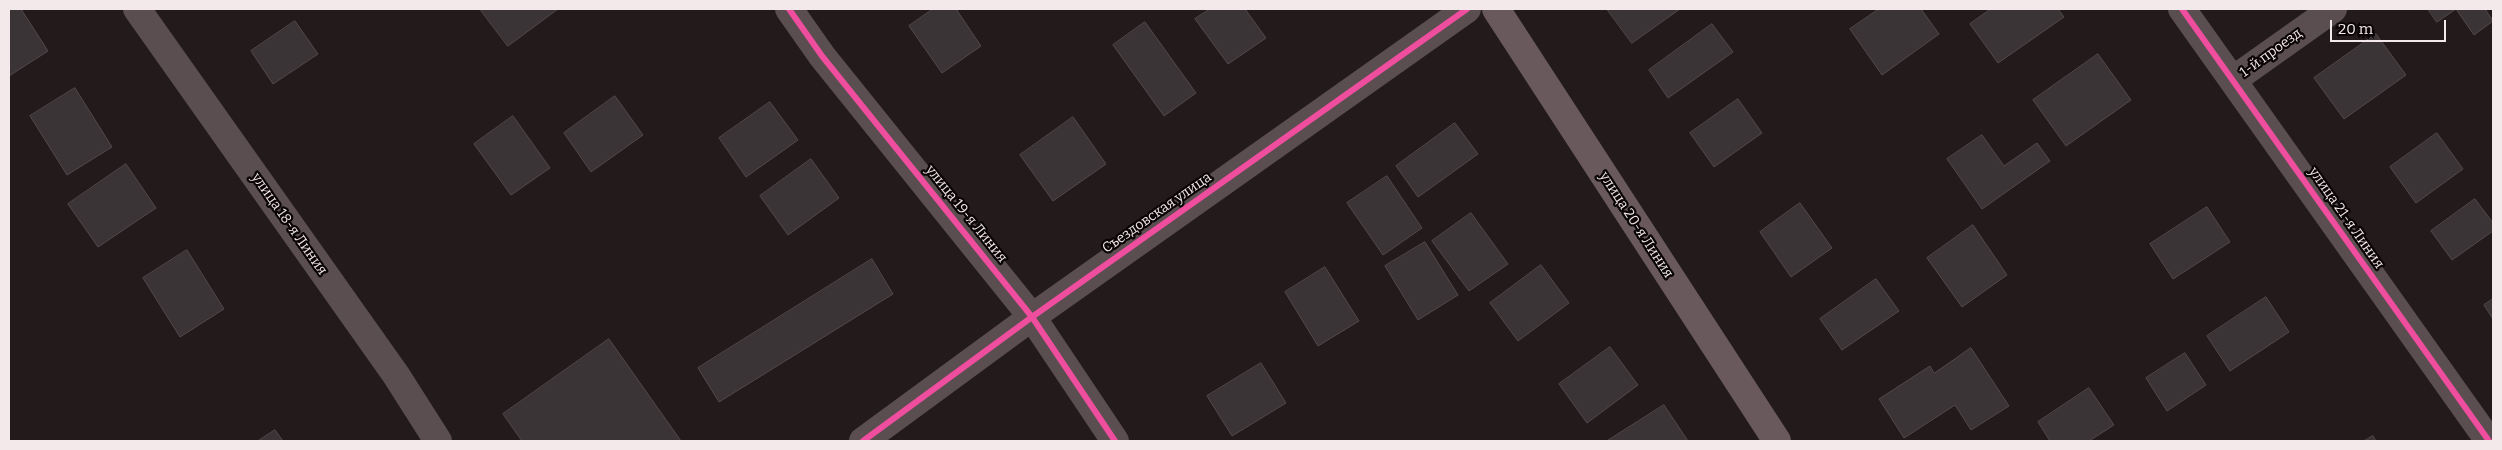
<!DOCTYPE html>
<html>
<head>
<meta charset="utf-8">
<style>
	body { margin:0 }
	#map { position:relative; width:2502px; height:450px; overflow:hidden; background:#221a1b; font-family:Bitter,serif }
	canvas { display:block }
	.frame { position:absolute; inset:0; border:10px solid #f4e9ea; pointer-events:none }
	.scale { position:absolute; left:2330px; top:20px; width:116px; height:22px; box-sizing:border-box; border:2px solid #f4e9ea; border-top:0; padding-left:6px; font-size:15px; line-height:18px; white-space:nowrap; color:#f4e9ea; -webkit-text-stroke:4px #090405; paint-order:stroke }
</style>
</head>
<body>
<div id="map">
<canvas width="2502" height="450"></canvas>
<div class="frame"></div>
<div class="scale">20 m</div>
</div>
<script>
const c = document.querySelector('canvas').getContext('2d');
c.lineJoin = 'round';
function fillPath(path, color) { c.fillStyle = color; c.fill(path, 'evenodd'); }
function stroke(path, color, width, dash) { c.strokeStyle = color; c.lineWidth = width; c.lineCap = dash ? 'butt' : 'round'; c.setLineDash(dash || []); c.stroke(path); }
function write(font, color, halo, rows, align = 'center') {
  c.font = font + ' Bitter,serif'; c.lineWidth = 4.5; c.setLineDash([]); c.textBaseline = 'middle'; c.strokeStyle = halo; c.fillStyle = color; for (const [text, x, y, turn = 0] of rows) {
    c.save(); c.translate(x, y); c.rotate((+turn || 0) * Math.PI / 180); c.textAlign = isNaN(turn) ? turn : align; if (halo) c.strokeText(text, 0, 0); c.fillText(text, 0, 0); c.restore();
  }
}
const building = new Path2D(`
	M9,9H21L48,51L9,76Z
	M480,9H558L508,46Z
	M933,9H956L981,46L942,73L909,26Z
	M1210,9H1245L1266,38L1228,64L1195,19Z
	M1607,9H1680L1632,43Z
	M1879,9H1921L1939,34L1882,75L1850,29Z
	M1991,9H2058L2064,17L1998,63L1970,24Z
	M2428,9H2485L2493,21L2474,35L2456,9L2437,22Z
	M295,21L318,54L273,84L251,51Z
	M1145,22L1196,93L1164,116L1113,45Z
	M1712,24L1733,52L1668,98L1649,70Z
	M2376,34L2406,75L2344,119L2314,78Z
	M2098,54L2131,100L2066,146L2033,100Z
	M75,88L112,147L67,175L30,116Z
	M615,96L643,135L591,172L564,133Z
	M1738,99L1762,133L1714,167L1690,133Z
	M770,102L798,140L746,177L719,138Z
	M513,116L550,168L511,195L474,144Z
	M1073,117L1106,164L1053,201L1020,155Z
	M1455,123L1478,154L1418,197L1396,166Z
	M2437,133L2463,169L2416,203L2390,167Z
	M1982,135L2004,166L2037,143L2050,161L1982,209L1947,159Z
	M811,159L839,198L788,235L760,196Z
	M126,164L156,208L98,247L68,204Z
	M1387,176L1422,228L1383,255L1347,203Z
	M2475,199L2493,223V231L2452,260L2431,231Z
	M1800,203L1832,248L1791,277L1760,232Z
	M2207,207L2230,242L2173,279L2150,244Z
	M1471,213L1508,264L1469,291L1432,241Z
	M1973,225L2007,275L1962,307L1927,258Z
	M1425,242L1458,295L1418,320L1385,266Z
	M187,250L224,309L180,337L143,278Z
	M872,259L893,294L719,402L698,368Z
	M1541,265L1569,303L1518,341L1490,303Z
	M1325,267L1359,321L1318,346L1285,292Z
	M1876,279L1899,311L1842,350L1820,319Z
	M2266,297L2289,332L2230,371L2207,336Z
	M2493,299V319L2484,305Z
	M609,339L681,441H522L503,414Z
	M1610,347L1638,385L1587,423L1559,384Z
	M1971,348L2009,406L1971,430L1955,405L1904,438L1879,399L1930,366L1934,373Z
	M2185,353L2206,385L2167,411L2146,378Z
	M1261,363L1286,403L1232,436L1207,396Z
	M2089,388L2114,425L2089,441H2050L2038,422Z
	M1664,405L1688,441H1607Z
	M275,430L283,441H258Z
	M2373,436L2376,441H2364Z`);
const street = new Path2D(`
	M137,9L396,375L438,441
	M789,9L822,56L1032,317L1115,441
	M2182,9L2489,441
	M2233,80L2333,9
	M863,441L1032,317L1467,9`);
const secondary = new Path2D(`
	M1496,9L1777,441`);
const cycleway = new Path2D(`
	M789,9L822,56L1032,317L1115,441
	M2182,9L2489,441
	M863,441L1032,317L1467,9`);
const streetNames = [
	["1-й проезд",2271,53,-36],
	["Съездовская улица",1157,213,-35],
	["улица 19-я Линия",966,214,51],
	["улица 21-я Линия",2346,218,55],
	["улица 18-я Линия",289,224,55],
	["улица 20-я Линия",1636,225,57]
];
fillPath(building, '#3b3436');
stroke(building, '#514a4b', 1);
stroke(street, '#5b4e50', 28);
stroke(secondary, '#69595c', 28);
stroke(cycleway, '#ef4d9e', 6);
write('14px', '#f4e9ea', '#090405', streetNames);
</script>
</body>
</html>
